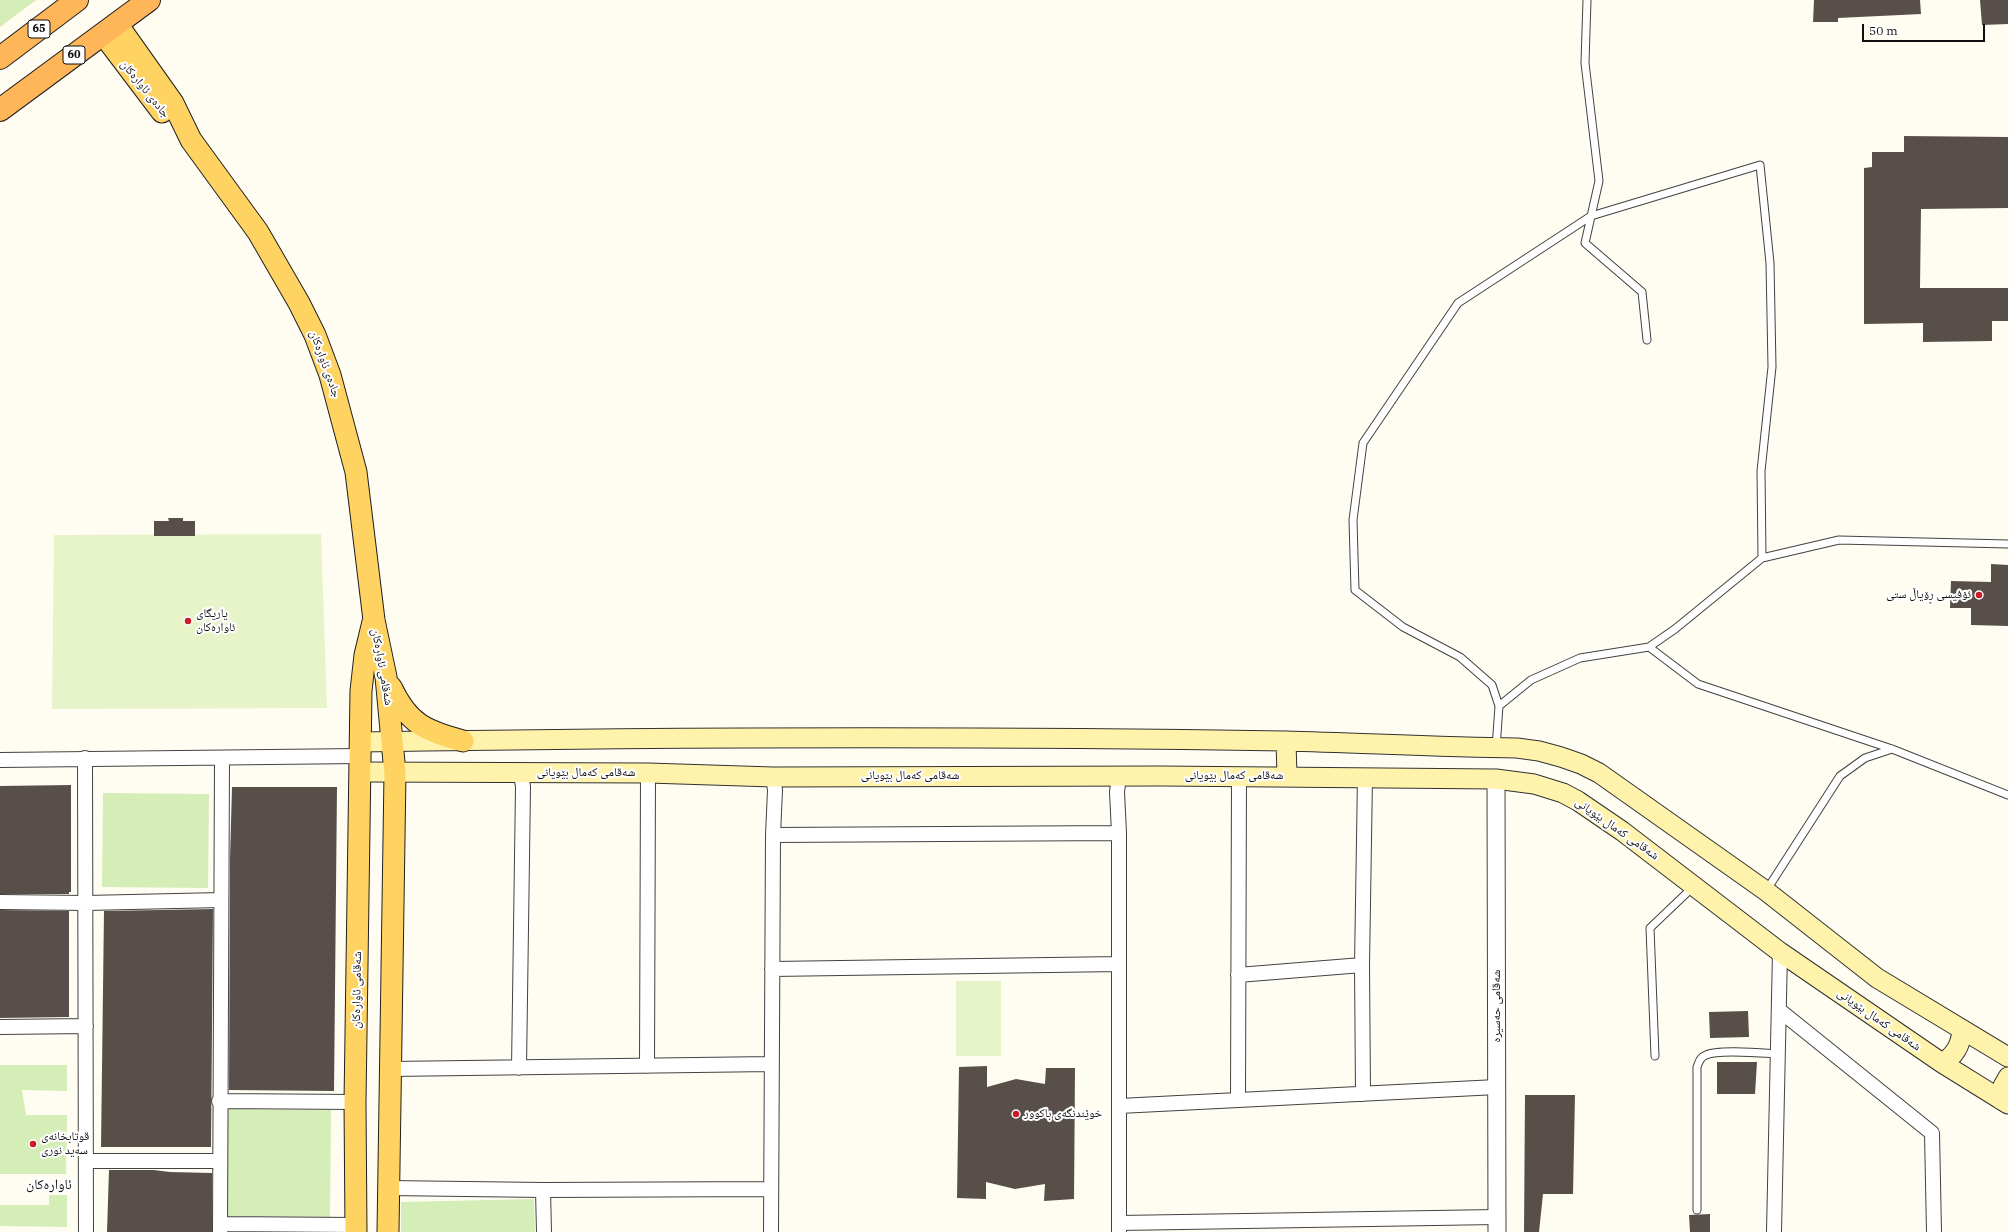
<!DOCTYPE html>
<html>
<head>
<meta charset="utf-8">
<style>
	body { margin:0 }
	#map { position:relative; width:2008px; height:1232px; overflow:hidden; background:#fffcf1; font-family:"IBM Plex Serif",serif }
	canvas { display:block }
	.scale { position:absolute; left:1862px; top:24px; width:123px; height:18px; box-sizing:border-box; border:2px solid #0f0f0f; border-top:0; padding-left:5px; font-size:12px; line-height:14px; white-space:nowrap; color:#0f0f0f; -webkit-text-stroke:3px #fff; paint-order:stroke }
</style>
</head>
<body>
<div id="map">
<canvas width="2008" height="1232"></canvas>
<div class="scale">50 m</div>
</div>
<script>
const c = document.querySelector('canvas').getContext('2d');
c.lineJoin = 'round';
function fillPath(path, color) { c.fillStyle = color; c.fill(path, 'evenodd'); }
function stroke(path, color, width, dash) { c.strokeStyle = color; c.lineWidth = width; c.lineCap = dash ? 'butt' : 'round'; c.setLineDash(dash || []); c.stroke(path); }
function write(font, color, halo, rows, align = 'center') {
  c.font = font + ' "IBM Plex Serif","Noto Naskh Arabic",serif'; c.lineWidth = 4; c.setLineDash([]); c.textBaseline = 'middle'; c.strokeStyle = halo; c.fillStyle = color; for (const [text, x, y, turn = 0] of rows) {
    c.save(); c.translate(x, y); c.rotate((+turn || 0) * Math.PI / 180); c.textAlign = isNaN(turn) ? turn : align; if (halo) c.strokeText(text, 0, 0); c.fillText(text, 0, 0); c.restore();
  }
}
const green = new Path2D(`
	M0,0H36L0,27Z
	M103,793L209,794L208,888L102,887Z
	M0,1065H67V1091L22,1090L26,1115H67L66,1174H0Z
	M227,1109L331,1110L330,1217L226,1216Z
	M49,1195H67V1227L0,1226V1205H49Z
	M534,1199L535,1232H401V1202Z`);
const pitch = new Path2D(`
	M321,534L327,708L52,709L54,535Z
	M956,981H1001V1056H956Z`);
const building = new Path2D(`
	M1814,0H1920L1921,14L1838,18V22H1813Z
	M1980,0H2008V24L1982,25Z
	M1904,136L2008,137V208L1921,209L1920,288H2008V321H1992V341L1923,342V323L1864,324V168L1872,167V152H1904Z
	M168,518H183V521H195V536H154V521H169Z
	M1991,564L2008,565V626L1971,625V608H1950L1951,581L1991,582Z
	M71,785V892H69V894H0V786Z
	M232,787H337L334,1091L229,1090L230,859Z
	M213,909L211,1147H101L104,911Z
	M0,910L69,911V1017L0,1018Z
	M1748,1011L1749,1037L1710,1038L1709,1012Z
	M1717,1062H1757L1755,1094H1717Z
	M987,1066V1087L1016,1079L1045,1084L1046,1068H1075L1074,1199L1044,1201L1045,1184L1015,1189L986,1182V1199L957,1198L959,1067Z
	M1525,1095H1575L1573,1194H1543L1539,1232H1524Z
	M109,1170H154L170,1172L212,1173V1232H107Z
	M1710,1214V1232H1690L1689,1215Z`);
const service = new Path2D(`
	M1587,0L1585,63L1599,181L1585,243L1642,292L1647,340
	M1649,647L1698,684L1892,749L2008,795
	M1499,706L1492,685L1460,657L1403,627L1355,590L1353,520L1363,443L1458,303L1591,216L1760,165L1770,263L1772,367L1761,471L1762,558
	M1496,748L1499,706L1531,680L1580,658L1649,647L1675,629L1762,558L1839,540L2008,544
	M1766,891L1840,776L1865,758L1892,749
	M1655,1056L1650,928L1693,887
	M1697,1210V1067C1699,1062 1700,1057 1706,1055C1718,1049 1762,1053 1778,1054`);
const minor = new Path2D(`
	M85,758L86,1232
	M0,760L360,756
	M1119,776L1117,792L1119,833V1232
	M773,835L1119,833
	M0,902L86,903L221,900
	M772,969L1119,964
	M1238,975L1362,965
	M1779,1010L1932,1133L1934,1232
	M0,1027L86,1026
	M647,1066L648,773
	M519,1068L523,787L521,773
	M390,1069L772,1064
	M1363,1094L1362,965L1365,777
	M1238,1100L1239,776
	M219,1101L355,1102
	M1119,1106L1497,1087
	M86,1161H219
	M388,1188L543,1190L771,1189
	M543,1190L544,1232
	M1119,1223L1497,1217
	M220,1224L356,1225
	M220,1232L222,758
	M771,1232L773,835L775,790L773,777
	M1774,1232L1780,952`);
const tertiary = new Path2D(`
	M1496,779L1497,1232`);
const secondary = new Path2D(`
	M1286,741L1287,776
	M361,742C669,737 977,736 1285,741C1362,743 1440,747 1517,748L1539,751L1561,757L1581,764L1599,773L1766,891L1877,978L2008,1057
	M360,772L648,773L773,777L1161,776L1496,779L1534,784L1563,793L1578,801L1622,831L1780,952L1942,1063L2008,1104
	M1942,1063C1955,1056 1961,1045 1962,1030
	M2001,1100L2003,1086L2008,1077`);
const primary = new Path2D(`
	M117,24L173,103L191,140L258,232L299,303L315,335L330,375L356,472L374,620L386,677L395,773L388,1232
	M103,34L162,112
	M391,687C409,725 425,730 463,741
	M356,1232L355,1102L361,691L365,655L373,622`);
const trunk = new Path2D(`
	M0,58L77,0
	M0,110L149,0`);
const markers = [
	[1979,595,4,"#cb1a2a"],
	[188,621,4,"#cb1a2a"],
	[1016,1114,4,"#cb1a2a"],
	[33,1144,4,"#cb1a2a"]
];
const shields = [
	[39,29,22],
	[74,55,22]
];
const shieldNames = [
	["65",39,29],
	["60",74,55]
];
const streetNames = [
	["جادەی ئاوارەکان",145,89,51],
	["جادەی ئاوارەکان",325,364,70],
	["شەقامی ئاوارەکان",382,667,80],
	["شەقامی کەمال بێویانی",586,773],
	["شەقامی کەمال بێویانی",910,776],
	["شەقامی کەمال بێویانی",1234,776],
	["شەقامی کەمال بێویانی",1617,829,35],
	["شەقامی ئاوارەکان",357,990,-89],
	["شەقامی حەسیرە",1497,1006,-90],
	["شەقامی کەمال بێویانی",1879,1020,35]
];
const poiNames = [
	["ئۆفیسی ڕۆیاڵ ستی",1971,595,"right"],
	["یاریگای",196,614],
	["ئاوارەکان",196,628],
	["خوێندنگەی باکوور",1024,1114],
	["قوتابخانەی",41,1137],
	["سەید نوری",41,1151]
];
const quarterNames = [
	["ئاوارەکان",49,1185]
];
fillPath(green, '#d5edb6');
fillPath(pitch, '#e7f4c9');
fillPath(building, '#594f4a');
stroke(service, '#424242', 9);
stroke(minor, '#424242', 16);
stroke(tertiary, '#424242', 19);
stroke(secondary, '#313131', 21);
stroke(primary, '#202020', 23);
stroke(trunk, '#202020', 24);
stroke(service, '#fff', 7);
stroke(minor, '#fff', 14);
stroke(tertiary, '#fff', 17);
stroke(secondary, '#fff3ac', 19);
stroke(primary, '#ffd361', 21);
stroke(trunk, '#ffb658', 22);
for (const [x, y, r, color] of markers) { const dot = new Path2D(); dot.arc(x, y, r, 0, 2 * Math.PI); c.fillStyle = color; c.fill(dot); stroke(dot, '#fff', 1.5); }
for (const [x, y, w] of shields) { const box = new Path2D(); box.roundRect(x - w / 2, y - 9, w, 18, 3); c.fillStyle = '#fff'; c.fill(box); stroke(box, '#0f0f0f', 1); }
write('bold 11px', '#0f0f0f', null, shieldNames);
write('12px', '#0f0f0f', '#fff', streetNames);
write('12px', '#0f0f0f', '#fff', poiNames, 'left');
write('14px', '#0f0f0f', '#fff', quarterNames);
</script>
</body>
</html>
